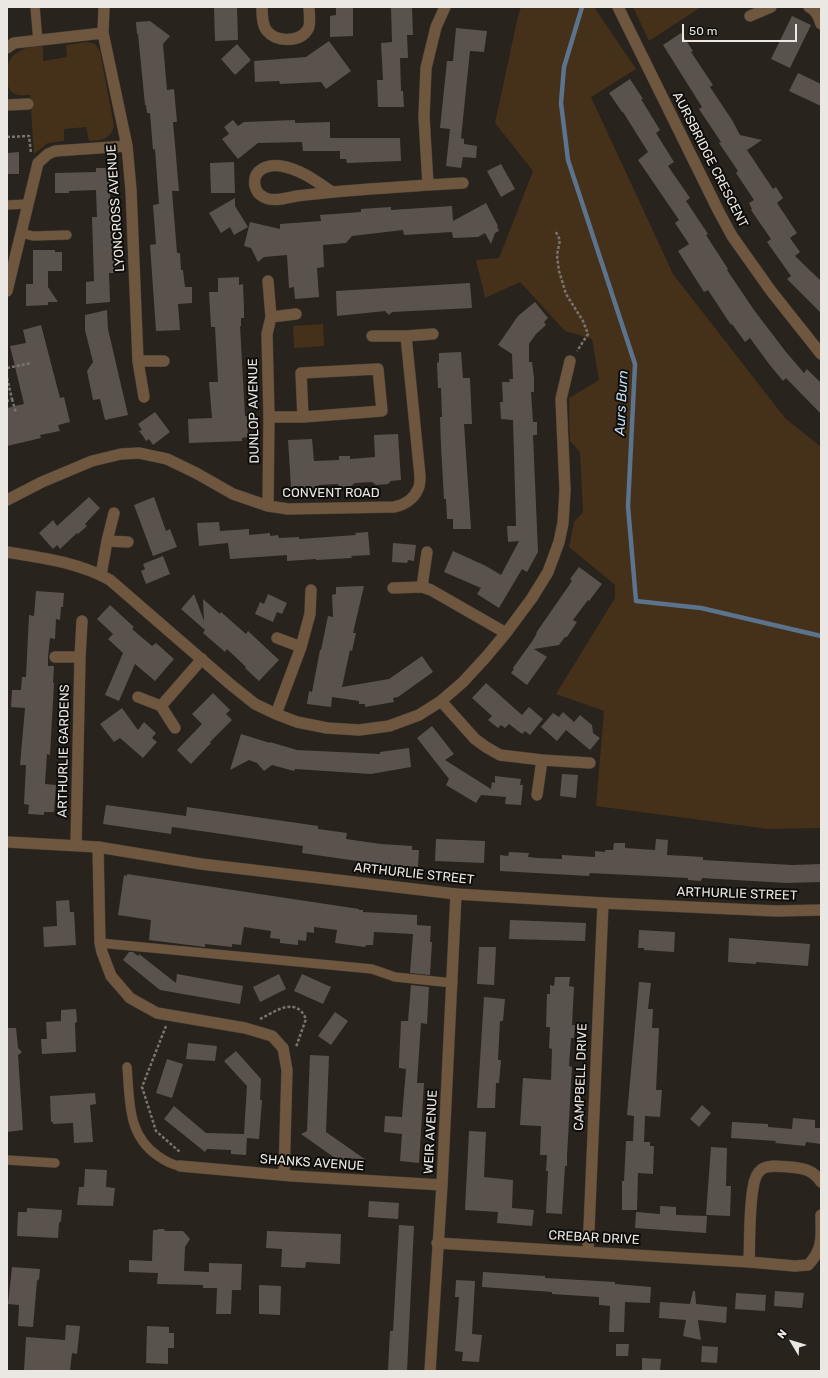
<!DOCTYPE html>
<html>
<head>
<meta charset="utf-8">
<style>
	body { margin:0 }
	#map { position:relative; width:828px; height:1378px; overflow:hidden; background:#29231d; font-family:Rubik,sans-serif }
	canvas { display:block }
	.frame { position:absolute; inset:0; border:8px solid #ebe7e3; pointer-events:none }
	.north { position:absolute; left:772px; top:1322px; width:40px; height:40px; -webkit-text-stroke:3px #0f0d0a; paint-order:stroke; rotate:308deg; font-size:11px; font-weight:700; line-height:16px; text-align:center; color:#ebe7e3 }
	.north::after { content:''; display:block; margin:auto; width:14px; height:18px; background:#ebe7e3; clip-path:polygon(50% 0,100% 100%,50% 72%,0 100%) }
	.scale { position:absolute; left:682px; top:24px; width:115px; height:18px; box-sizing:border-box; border:2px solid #ebe7e3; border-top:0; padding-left:5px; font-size:12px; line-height:14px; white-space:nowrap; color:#ebe7e3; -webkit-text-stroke:3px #0f0d0a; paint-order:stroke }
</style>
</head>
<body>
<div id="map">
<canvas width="828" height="1378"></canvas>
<div class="frame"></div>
<div class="north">N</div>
<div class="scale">50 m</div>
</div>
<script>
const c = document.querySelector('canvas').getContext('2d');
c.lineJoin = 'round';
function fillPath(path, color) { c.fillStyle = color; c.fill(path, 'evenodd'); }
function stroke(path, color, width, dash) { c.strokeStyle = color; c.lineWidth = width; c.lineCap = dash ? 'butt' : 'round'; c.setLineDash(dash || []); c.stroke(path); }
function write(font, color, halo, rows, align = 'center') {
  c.font = font + ' Rubik,sans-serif'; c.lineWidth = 4; c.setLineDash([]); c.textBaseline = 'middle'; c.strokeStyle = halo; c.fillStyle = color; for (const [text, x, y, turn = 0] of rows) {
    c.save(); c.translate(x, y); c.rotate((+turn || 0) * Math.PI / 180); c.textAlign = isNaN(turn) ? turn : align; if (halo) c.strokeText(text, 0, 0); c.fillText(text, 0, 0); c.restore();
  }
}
const green = new Path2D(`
	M521,7H594L636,69L591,97L673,274L785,418L821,447V828L768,829L596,806L604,711L556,694L615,598V585L569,547L574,522L583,512L580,452L570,441L569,398L599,380L592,339L565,331L520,282L485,298L476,260L499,258L533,171L495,123L518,16Z
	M633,7H701L649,41Z
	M87,42L95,44L100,51L114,126C110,140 102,140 89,141L86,127L64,129V141L48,143L34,154L30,95C26,95 19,96 15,94C4,89 5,69 10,60C12,56 17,52 22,50C28,46 36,47 43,46V61L67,57L66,45Z
	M323,324L324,346L294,348L293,326Z`);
const stream = new Path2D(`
	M582,7L564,67L561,103L568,160L635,364L628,506L636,601L701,608L821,636`);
const building = new Path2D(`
	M214,7H237L238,40L215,41Z
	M336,7H353V36L330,37V16L336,15Z
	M412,7L413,35H407L408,58H400L401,91H403L404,107H378L377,80H383L381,43L392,42L391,8Z
	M792,16L811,25L790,68L771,59Z
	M150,21L170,36L163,44L167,90L174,89L177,122H173L179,191H172L177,253H180L181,270H183L185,287H192V303L178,304L180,330L156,331L150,245L156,244L153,205L159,204L155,149L153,150L150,113H147L146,105H145L138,34H137L136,22Z
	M456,28L487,31L484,52L470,51L461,138L464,139V144L477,146L476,158L463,157L461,168L446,166L450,129L440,128L447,61H453Z
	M681,33L693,51L691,52L713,85L710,87L732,120L740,135L762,140L747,150L773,189L776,187L783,198L777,203L797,233L790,238L800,252L795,256L821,281V313L787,279L791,276L767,242L771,239L751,210L752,209L749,203L754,200L736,173L738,171L719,143L721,142L699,109L702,107L663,45Z
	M329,41L351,71L326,89L321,82L280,84L279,81L255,82L254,61L306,57Z
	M237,44L251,60L235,75L221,59Z
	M798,73L821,84V106L789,91Z
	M630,79L643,99H641L660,130L656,133L674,162L668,166L690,198L686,201L708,234L706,235L728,269L727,270L754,310L786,352L804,373L807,369L821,383V414L786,378L783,381L769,364L750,338L745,342L732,324L731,325L708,290L704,292L678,251L689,244L675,223L679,220L638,160L648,152L623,112H622L609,93Z
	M233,120L238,126L244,122L295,120V123L330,122V138H400L401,161L347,163L346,159H340V151H303L302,142L258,143L238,159L222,139L229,134L224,127Z
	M19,152V174H7V153Z
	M234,162L235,193H211L210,163Z
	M501,164L515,189L501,197L487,171Z
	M96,168H110V217H114L116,273H109L110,302L86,304V282L94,281L92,217H97L96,190L69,191V193H55V173L96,172Z
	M235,198V206L248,227L234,235L230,227L221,233L209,213Z
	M486,203L498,226H497L499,231L495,233L491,244L485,233L478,237L453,238L452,232L404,235L403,230L352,236L346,243L323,245L324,267L317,268L319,297L295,299L294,287L289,288L287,255L264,257L258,262L251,248L244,246L250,222L280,229V224L321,221L320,215L361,212V209L391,207V210L452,206L453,221Z
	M33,250H55V252H62V271H48V287L58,302H48V305L26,306V284H33Z
	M239,277V285L243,284L244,308V318H241V326H240L245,416H247L248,437L242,438V441L189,443L188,419L212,418L209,382H218L215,327H211L209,292H218V278Z
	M470,283L472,308L392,312L389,315L385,311L337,316L336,291Z
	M535,302L548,318L544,322L546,325L536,334L529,344V362H532L534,378V392H531L533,422H537V435H533L538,552L527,572L522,569L499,608L477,594L481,588L444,572L453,551L486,566L501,575L519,541L508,542L507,526H516L513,420L501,419L500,402H503L502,382H510L509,379H513L512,354L498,345L518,316Z
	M107,310L108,329L128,415L105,420L100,399L93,400L87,371L93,362L85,330V315Z
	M41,325L60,398L64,397L70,422L58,425L60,431L40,435L41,438L7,446V408L24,404L10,346L26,343L23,330Z
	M461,352L463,378H470L472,424H464L471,529H453V519H447L446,499H444L441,446L440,417H442L441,388H438L437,363L439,362V353Z
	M155,412L170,432L153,445L149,439L146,441L143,436L139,431L142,430L138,424Z
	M398,434L401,480L391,481L388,484L376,485L372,482L355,483L351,486L341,487L337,484L319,485L316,488L305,489L301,486L291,487L288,440L312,439L314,461L339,460V456H350V459L375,457L374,435Z
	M89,497L100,508L85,524L87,526L78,534L77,533L60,549L57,545L53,549L39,533L53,520L57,526Z
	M154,497L166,531L170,529L177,547L153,556L134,505Z
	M219,522L220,531L249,529V535L270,533V536L278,535L279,538L299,537V539L356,535L355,533L368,532L370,555L351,556L352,558L316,560V559L287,561V555L230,559L228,543L199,546L197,523Z
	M393,543L416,545L414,561L408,560L407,563L392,562Z
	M163,556L170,574L146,584L141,571L145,569L143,564Z
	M579,567L602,584L589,601L588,600L573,620L577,622L567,637H565L559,645L534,649L547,657L527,685L511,673L514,669L513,668L533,640L537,633H536L572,581L570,579Z
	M364,586L353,633H356L352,651L350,650L342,687L389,679L422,656L433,672L398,697L393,698L394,702L365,707V704H359V701L332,697L331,707L307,704L309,691L312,692L320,650H321L328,616L333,617L332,595L336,594V587Z
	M36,591L64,593L63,607H61L60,620L56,619L55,639L50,638L48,657V666H54L53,683H54L50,755L47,754L45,784L56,785L54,812H44V815L28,814L29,805L24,804L26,765H20L25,708L11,707L12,690H21L22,677H26L29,615L34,616Z
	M194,594L204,621L203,599L220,614L221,612L246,634L248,631L279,660L259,681L245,668L246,667L227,649L225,652L203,633L205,630L181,609Z
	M268,594L287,603L282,614L277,612L273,622L255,614L260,602L264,604Z
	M110,605L134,627L132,629L152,646L156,643L174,659L155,681L135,664L119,701L105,695L123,653L108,639L113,634L97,619Z
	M486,683L522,715L529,707L543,719L530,735L525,731L522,734L509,724L505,728L501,725L498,728L488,720L492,716L472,698Z
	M213,693L230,710L226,714L232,720L210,742L211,743L191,764L177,750L202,724L192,714Z
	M122,708L138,730L144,722L156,733L152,738L157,742L143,758L120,738L114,742L100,724Z
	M563,712L574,722L580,715L592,725L593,733L600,738L590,750L566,730L557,741L541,727L553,713L559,717Z
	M432,726L454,754L445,760L491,789L492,782L495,783V776L521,779L520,785H523L521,805L505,804L506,797L481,795L476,803L446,785L449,779L417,738Z
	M241,734L270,743V742L297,750L380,754V752L409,748L411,767L371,774L295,769L294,771L272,765L264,771L257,763L249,760L230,770Z
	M562,774L578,775L576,798L560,796Z
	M106,805L186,816L187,807L318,826V829L347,833L346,839L381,844L412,846V850H419L418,867L378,864L302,853L303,846L208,832L172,827L171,834L103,824Z
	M436,839L485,841L484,863L435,861Z
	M656,839L668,840L667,855L703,857V860L792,865L821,864V882L786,883L702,878L701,881L688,880V878L590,873L589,876L500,871V855L508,856L509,852L529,853L528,857L537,858L562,859V855L595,857V851L605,852V850H613L614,843H625V848L655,850Z
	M127,874L359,909V910H363V912L417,915V925L431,926L430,942H432L430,975L410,973L413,934L374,932L373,945H366L365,947L335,943L337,930L314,927V933L307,932L306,941L298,940V945L280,943V939L270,938L271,931L244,927L241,945L232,944V947L205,944V947L149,940L151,920L118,915L124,875L127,876Z
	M69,900L70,912H74L76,945L44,947L43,927L57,926L56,901Z
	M510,920L586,923L585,941L509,939Z
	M639,930L675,932L674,952L644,950V948H638Z
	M729,938L810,944L808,966L756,962V964L728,962Z
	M479,947H496L494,985L477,984Z
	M129,952H133L138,956L139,954L176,983L177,974L243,986L240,1004L160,990L123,960Z
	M279,974L286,989L260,1002L253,987Z
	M302,974L331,987L323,1004L294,991Z
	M555,977H570L569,986L574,987L572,1025H575L574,1038H571L569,1066L572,1067L567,1156V1166H565L562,1214L546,1213L548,1171H546L547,1155H540L541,1126L520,1125L523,1078L551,1080L552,1049L549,1048L550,1027H546L547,994H550V985L554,986Z
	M639,982L651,983L648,1009H653L652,1028H659L656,1090H662L660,1117L645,1116L644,1142H650V1146H654L653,1174L638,1173L637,1210H622V1181H624L626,1141H633L634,1116L627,1115Z
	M411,985L429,987L427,1024L421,1023L417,1083H424L419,1163L400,1161L402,1134L384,1132L385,1116L402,1117L406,1069L399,1068V1064L401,1021H408Z
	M484,997L505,999L503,1021H500L498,1060H501L499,1083H496L495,1108H477Z
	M76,1009L77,1022L75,1023L76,1052L42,1054L41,1039H47L46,1022L61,1021V1010Z
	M335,1012L348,1021L331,1045L318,1036Z
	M7,1028H16L18,1048L22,1052L18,1055L23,1130L7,1132Z
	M188,1043L217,1046L215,1061L186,1059Z
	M236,1051L261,1079L260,1100H262L259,1139L247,1138L246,1155L231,1154V1150L207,1149L205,1152L164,1119L174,1106L206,1133L244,1134L247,1086L224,1061Z
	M310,1055L329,1056L326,1132L366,1160L346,1158L342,1163L301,1134L307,1131Z
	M167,1059L183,1064L172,1098L156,1093Z
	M95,1093L96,1104L90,1105L93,1142L74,1143L73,1123L53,1124V1122H51L50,1096Z
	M702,1105L711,1113L699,1127L690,1119Z
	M793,1118L815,1120V1128H821V1144L806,1142L805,1146L775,1143L776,1141L731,1138L732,1122L768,1124V1127L792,1129Z
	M469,1131L486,1132L484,1177L513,1180L512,1208L534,1210L532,1226L497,1223L498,1212L465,1210Z
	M711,1147L727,1148L726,1186H731L730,1216L706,1215Z
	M85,1169L107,1170L106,1187L115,1188L113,1206L77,1205L79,1187H84Z
	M369,1201L399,1203L398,1219L368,1217Z
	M660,1206L676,1207V1215L707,1216L706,1233L635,1228L636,1212L660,1214Z
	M27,1208L62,1210L61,1221L59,1223L58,1238L17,1236L18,1212H27Z
	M399,1225L414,1226L407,1371L388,1370L390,1331H393Z
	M158,1229H164L165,1231H183L190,1239L185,1247L184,1271L209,1272V1263L242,1264L241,1290H232L231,1314H216L217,1288H203V1285L157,1284L158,1273L129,1272V1260L152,1261L153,1230H157Z
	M267,1231L341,1234L340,1264L306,1262L305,1268L281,1267L282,1249L266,1248Z
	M12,1267L40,1269L39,1279L37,1281L33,1327L18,1326L19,1305L8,1304Z
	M483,1272L545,1276V1278L615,1282V1284L651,1287L650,1303L625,1302L624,1332H609L610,1306L599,1305V1297L552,1294V1292L482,1287Z
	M456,1280L475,1281L472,1334L482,1335L479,1362L462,1361L463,1352L455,1351L459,1297H455Z
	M259,1285L281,1286L280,1315L259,1314Z
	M693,1291H695L696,1304L727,1307L726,1323L698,1320L701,1340L683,1336L686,1320L659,1318L660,1302L690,1304Z
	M775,1291L804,1293L802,1308L774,1306Z
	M736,1293L766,1295L765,1311L735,1309Z
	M66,1325L80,1326L77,1354L72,1353L70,1371H24L26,1337L65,1340Z
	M147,1326L169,1327V1333H174V1348H168V1364L146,1363Z
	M616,1344H629L628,1356H616Z
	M702,1346L718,1347L717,1363L701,1362Z
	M642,1358L661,1359L660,1371H642Z`);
const path = new Path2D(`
	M7,137L29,136L31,153
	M556,232L560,240L557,255L559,271L566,294L583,321L588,334L577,351
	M7,368L31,363
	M7,378L12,399L7,401
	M12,399L16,413
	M260,1019C276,1011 296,996 306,1019L296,1047
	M166,1026L142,1087L156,1131L181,1153`);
const service = new Path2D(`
	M35,7L38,41
	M7,205L27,204
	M21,233L33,236L67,235
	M100,943L372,969L395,977L453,983
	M127,1067C130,1101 127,1135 158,1156C165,1161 172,1165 180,1166
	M7,1160L55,1163`);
const minor = new Path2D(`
	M104,7L103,33L127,146L131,190L138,361L144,397
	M262,7C262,15 262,25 267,31C276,42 300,43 308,29C311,24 309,13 309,7
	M618,7L719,212L732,236L771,291L821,354
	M809,7C816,10 819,17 821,24
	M750,16L771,7
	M7,48L14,43L103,33
	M7,105L28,104
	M428,185L463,183
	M332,192C316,181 300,169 281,166C267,164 252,170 255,186C256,190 258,194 262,196C271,203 287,198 297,196C341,190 384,188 428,185L424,117L426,68L436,27L445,7
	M7,291L38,163L48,154L55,151L127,146
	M271,317L296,314
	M372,336H406
	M138,361H164
	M269,417H303L382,411L378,369L301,373L303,417
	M7,500L42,482L92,461L121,454L139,453L167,459L196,473L233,494L268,506L288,509L394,507C404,505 414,499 418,489C420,486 420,480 420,476L406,336L433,334
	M268,506L269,417L267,334L271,317L268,281
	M107,541L128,542
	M7,552C42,558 78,562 110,580L230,684L255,704L276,714L297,722L327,728L359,730L389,726L419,715L441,701L463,682L486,657L506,633L532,598L548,572L559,542L563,523L565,490L561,399L570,361
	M101,575L107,541L114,513
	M422,587L427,552
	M393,588L422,587L431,590L506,633
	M277,638L301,647
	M55,657H80
	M138,697L161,706L175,728
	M441,701L475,739L486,747L500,755L542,760L590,763
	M161,706L202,659
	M276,714L301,647L310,614L311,590
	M537,795L542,760
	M76,845L80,657L82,621
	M98,847L100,943L102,952L111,976L130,998L157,1013L245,1028L272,1036L283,1048L287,1070L284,1175
	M180,1166L292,1176L442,1185
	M437,1243L749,1262L795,1266L808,1265C824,1249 821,1235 821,1215
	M588,1252L603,903
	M749,1262C750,1237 749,1212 753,1188C754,1181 756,1173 762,1169C770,1164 781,1167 789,1167C804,1168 813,1170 821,1182
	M430,1371L442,1185L456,894`);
const tertiary = new Path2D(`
	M7,842L98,847L201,864L456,894L603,903L776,911L821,910`);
const streetNames = [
	["AURSBRIDGE CRESCENT",710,160,63],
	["LYONCROSS AVENUE",116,208,-94],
	["DUNLOP AVENUE",254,411,-91],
	["CONVENT ROAD",331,493],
	["ARTHURLIE GARDENS",64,751,-89],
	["ARTHURLIE STREET",414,874,6],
	["ARTHURLIE STREET",737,894,2],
	["CAMPBELL DRIVE",581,1077,-88],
	["WEIR AVENUE",431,1132,-87],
	["SHANKS AVENUE",312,1163,4],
	["CREBAR DRIVE",594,1238,3]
];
const waterNames = [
	["Aurs Burn",622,403,-87]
];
fillPath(green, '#45301a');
stroke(stream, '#5b738c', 4.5);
fillPath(building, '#5a534d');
stroke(service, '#443e39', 10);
stroke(minor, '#443e39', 12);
stroke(tertiary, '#443e39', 12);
stroke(path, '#79746e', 2.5, [3, 2]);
stroke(service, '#6e573e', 9);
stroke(minor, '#6e573e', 11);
stroke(tertiary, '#6e573e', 11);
write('13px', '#ebe7e3', '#0f0d0a', streetNames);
write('italic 14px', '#c5defa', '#0f0d0a', waterNames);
</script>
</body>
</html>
